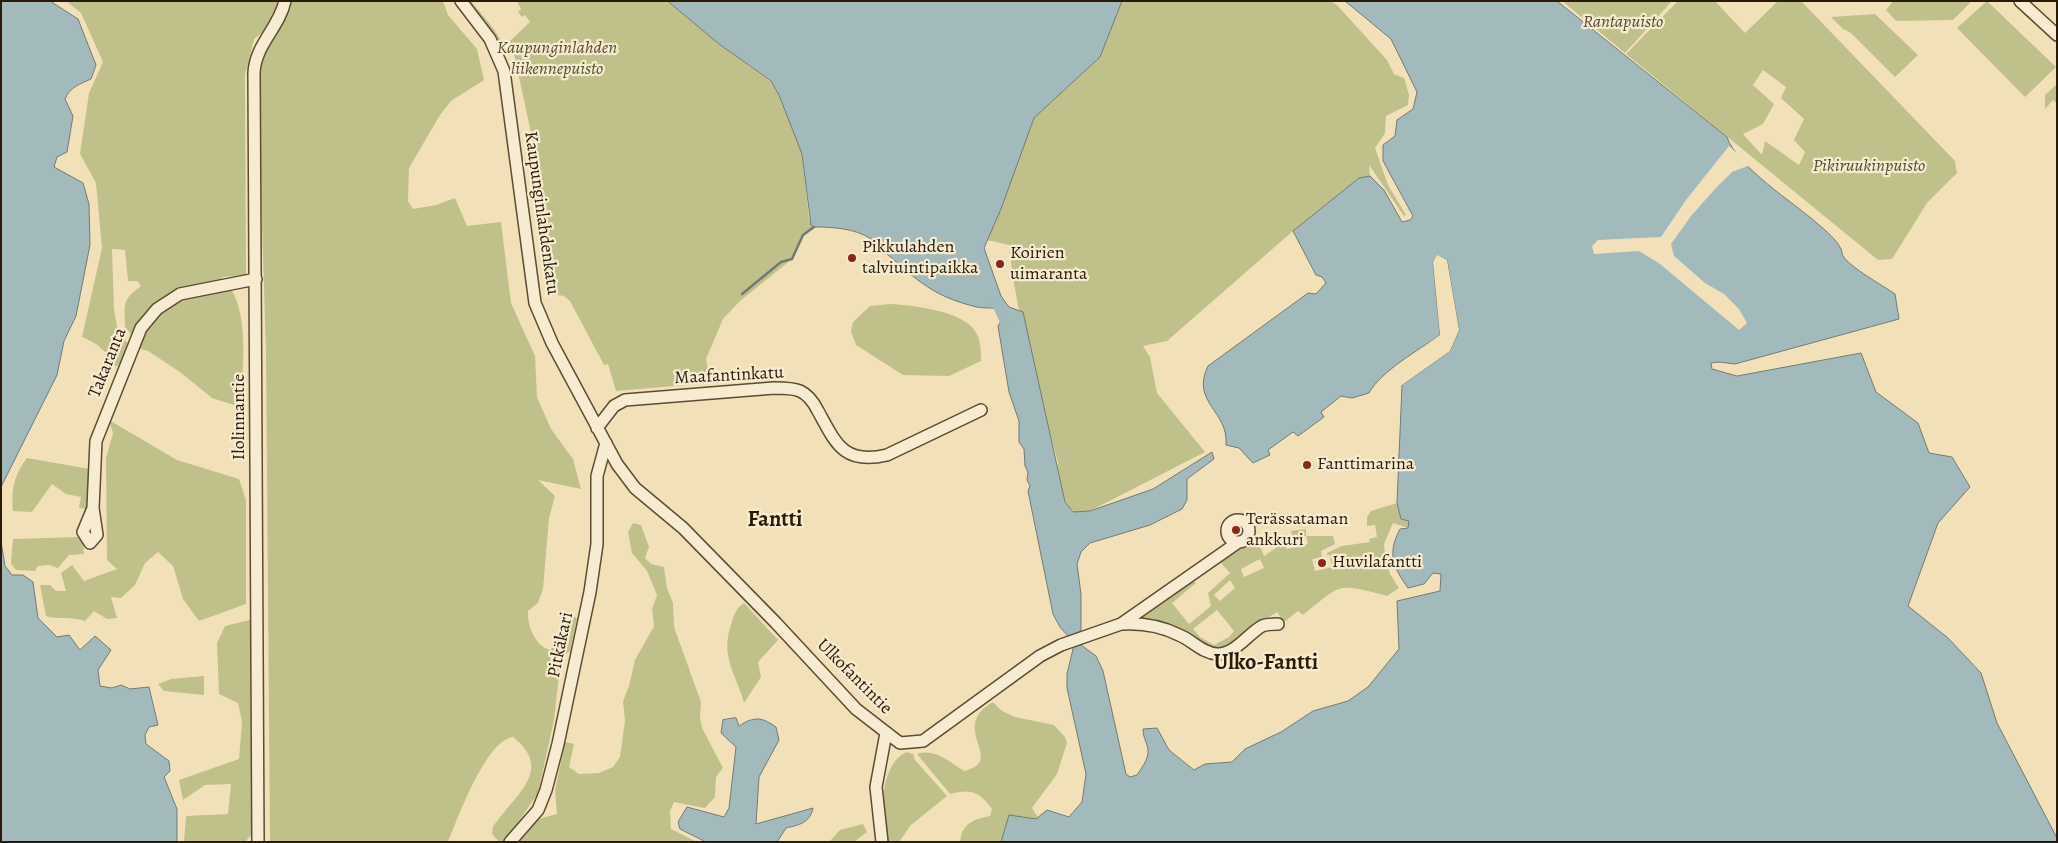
<!DOCTYPE html>
<html>
<head>
<meta charset="utf-8">
<style>
	body { margin:0 }
	#map { position:relative; width:2058px; height:843px; overflow:hidden; background:#f2e1b8; font-family:Alegreya,serif }
	canvas { display:block }
	.frame { position:absolute; inset:0; border:2px solid #291b07; pointer-events:none }
</style>
</head>
<body>
<div id="map">
<canvas width="2058" height="843"></canvas>
<div class="frame"></div>
</div>
<script>
const c = document.querySelector('canvas').getContext('2d');
c.lineJoin = 'round';
function fillPath(path, color) { c.fillStyle = color; c.fill(path, 'evenodd'); }
function stroke(path, color, width, dash) { c.strokeStyle = color; c.lineWidth = width; c.lineCap = dash ? 'butt' : 'round'; c.setLineDash(dash || []); c.stroke(path); }
function write(font, color, halo, rows, align = 'center') {
  c.font = font + ' Alegreya,serif'; c.lineWidth = 4.5; c.setLineDash([]); c.textBaseline = 'middle'; c.strokeStyle = halo; c.fillStyle = color; for (const [text, x, y, turn = 0] of rows) {
    c.save(); c.translate(x, y); c.rotate((+turn || 0) * Math.PI / 180); c.textAlign = isNaN(turn) ? turn : align; if (halo) c.strokeText(text, 0, 0); c.fillText(text, 0, 0); c.restore();
  }
}
const green = new Path2D(`
	M66,1H278L274,17L267,29L254,39L245,75L246,275L222,277V281L166,297L142,316L134,338L125,327C125,303 121,301 141,286L137,281H128L125,250L112,249L114,309L118,332L129,345L120,363L116,367C106,351 99,344 82,337L102,248L96,183L80,154L89,93L103,62L81,13Z
	M290,1H443L448,15L477,49L484,80L451,101L440,115L409,168L408,201L413,209L436,205L455,198L467,226L501,222L511,303L535,356L537,397L551,429L573,459L581,489L538,480L555,496L549,518L543,589L538,603L528,611C527,625 535,646 550,650L557,644L565,617L570,615L577,618L570,651L565,655L560,667L554,720L538,793L505,842H499L492,834L493,827C512,797 556,771 513,737C486,740 458,818 448,842H270L266,352L257,65L283,20Z
	M466,1H471C479,12 505,38 503,50Z
	M517,1H668L719,44L771,82L779,95L802,154L809,219L814,227L803,236L792,259L740,301L723,319L706,359L708,371L721,382L616,391L608,364L604,365L570,301L564,296L551,294L537,161L513,49L510,41L530,22L525,15L522,17L518,12L521,9Z
	M1122,1H1331L1337,5L1387,60L1394,74L1404,78L1409,95L1408,105L1386,116L1385,133L1375,148L1388,185L1406,215L1404,216L1369,165L1370,176L1359,178L1293,231L1167,341L1143,346L1150,357L1157,393L1205,452L1090,511L1074,512L1065,502L1057,468L1058,463C1040,391 1016,319 1009,245L987,240L1034,118L1100,57Z
	M1562,1H1672L1625,53Z
	M1678,1H1715L1745,33L1778,1H1801L1955,161L1957,173L1927,203L1892,259L1878,260L1626,54ZM1763,70L1786,87L1781,98L1804,119L1794,140L1805,152L1799,165L1765,141L1762,155L1743,134L1763,124L1774,104L1753,85Z
	M1893,1H1972L1953,20L1896,21L1886,10Z
	M1987,1L2056,67L2025,97L1957,28Z
	M1875,14L1918,55L1895,77L1851,33L1843,29L1831,17Z
	M2057,84V104L2053,100L2045,109V95Z
	M231,289C249,317 243,374 240,407L212,398L180,372L148,351L138,348C157,300 185,298 231,289Z
	M891,304C912,305 963,311 975,331C981,340 981,351 981,361L949,376L903,375L856,345L851,331L853,322L870,306Z
	M109,420L177,460L239,479L246,500V604L199,621L183,599L173,566L158,552L145,563L135,585L121,598L111,597L117,618L107,619L94,611L85,621C70,616 59,620 46,616L40,585H50L56,591H66L61,573L72,565L84,581L117,569L107,560L106,458L113,433Z
	M27,458L90,469L87,509L79,508L81,497L66,494L52,484L32,512L13,511C11,490 14,475 27,458Z
	M1397,503L1401,519L1409,520L1408,528L1393,523L1384,544L1385,556L1390,574L1399,588L1387,596C1336,583 1343,583 1303,615L1298,611L1284,622L1277,612L1245,632L1223,650L1207,649L1183,631L1143,619V615L1192,580L1196,583L1172,603L1189,624L1211,606L1208,593L1230,573L1221,563C1231,550 1242,544 1258,541L1264,556L1283,543L1285,533L1287,536L1292,535L1291,531L1306,529V536H1333L1335,544L1321,551L1322,557L1312,559L1315,571L1332,567L1330,555H1327V553L1342,546L1370,542L1369,539L1377,537L1375,525L1367,526V517L1371,511ZM1306,536L1308,544L1287,549L1285,542ZM1260,559L1264,568L1244,577L1241,569ZM1230,580L1235,588L1220,601L1214,595ZM1217,610L1234,631L1229,637L1214,645L1200,637L1193,629Z
	M633,523L641,525L649,547L645,558L651,564L664,567L667,588L673,603L674,627L701,702L700,719L703,730L723,768L716,777L715,797L705,808L674,802L670,811L671,829L697,842H519L538,819L557,814L555,791L565,742L574,744L569,767L579,774L599,773L613,767L620,757L625,721L623,701L629,686L635,660L654,626L652,609L657,595L647,571L632,553L628,532Z
	M78,537L83,543L84,554L69,555L58,568L49,565L38,566L35,571L16,570L11,564L13,539Z
	M744,603L778,640L758,662L761,677L744,703C736,673 720,657 731,625C734,615 735,609 744,603Z
	M250,620L252,834L245,842H184L186,816L228,814L231,784L205,785L183,800L179,780L239,759L242,722L238,703L219,694L217,643L225,626Z
	M204,676V695L164,691L158,684L171,679Z
	M993,702L1002,711L1015,717L1054,725L1065,737L1067,743L1057,774L1032,808L1041,822L1045,816L1051,814C1033,843 1026,823 1005,827L1002,842H960C962,823 974,819 990,816L992,809C980,792 971,788 950,794L917,754C934,748 950,762 964,771C1008,761 947,728 993,702Z
	M907,752L913,754L915,760L947,796L911,825L899,842H884C881,817 879,763 907,752Z
	M863,824L867,832L854,842H829L840,830Z`);
const water = new Path2D(`
	M1,1H50L78,19L96,65L91,79C80,84 70,87 65,99L73,116L67,152L57,157L54,167L83,183L89,204L90,245L76,316L64,341L57,375L1,487Z
	M668,1H1122L1100,57L1034,118L1001,209L984,248L1001,296L1009,307L1023,312L1065,502L1073,512L1090,511L1153,489L1212,452L1214,459L1187,479V500L1182,509L1150,525L1090,543L1081,552L1077,564L1081,594V645L1096,656L1103,671L1126,774L1130,777L1137,775C1143,766 1151,756 1147,745C1145,739 1143,736 1143,729L1157,728L1169,750L1194,770L1205,764L1232,762L1245,749L1281,732L1313,711L1348,701L1368,687L1399,649L1397,601L1440,591L1441,574L1433,573L1424,584L1408,588C1393,567 1387,553 1400,529L1408,528L1409,521L1401,519L1397,503L1402,385L1450,351L1459,330L1447,260L1437,256L1433,262L1440,335C1419,350 1381,371 1369,393L1352,398L1341,396L1321,412L1324,417L1298,436L1293,432L1268,450L1270,455L1253,463L1239,448L1226,445C1229,411 1190,402 1208,366L1308,293L1316,294L1326,283L1322,277L1316,275L1293,231L1359,178L1370,176L1384,190L1402,222L1410,220L1413,216L1383,161V145L1395,136L1397,120L1413,109L1417,92L1391,39L1345,1H1557L1727,137C1737,167 1793,202 1818,224C1825,230 1837,240 1841,249C1842,251 1842,255 1843,256C1851,268 1882,285 1895,294L1899,319L1735,364L1719,362L1711,363L1712,369L1737,376L1861,353L1876,392L1918,423L1929,453L1952,457L1970,487L1938,523L1908,606L1948,638L1981,673L1997,723L2057,838V842H1001L1009,815L1036,819L1047,810L1069,817L1082,802L1086,774L1067,688V674L1073,649L1069,637L1060,627L1053,614L1028,491L1030,486L1027,480L1028,472L1025,466L1024,449L1019,442V421L1009,392L998,326C1002,320 1004,315 1000,309C991,307 982,309 973,306C933,296 917,280 887,254C875,250 879,244 871,239C855,228 831,227 814,227L811,225L802,154L779,95L771,81L719,44Z
	M1,541L5,566L12,575H23L33,582L38,618L57,637L69,635L80,650L95,636L111,650L98,670L100,686L112,688L121,685L130,689L149,687L158,725L149,727L145,735L146,744L169,761L170,771L164,777L177,809V842H1Z
	M736,718L739,726C754,716 762,717 776,727L779,740L759,777L756,824L813,808C810,823 799,825 786,828L777,842H706L680,829L678,822L687,807L724,817L729,808L736,747L721,733L723,720Z`);
const pier = new Path2D(`
	M1729,146L1750,165L1732,172L1715,189L1691,216L1671,244L1674,256L1705,283L1724,294L1739,309L1747,323L1739,330L1660,264L1639,251L1594,254L1592,246L1598,240L1661,237L1686,200Z
	M1437,255L1447,260L1459,330L1450,351L1402,385L1401,383L1448,350L1456,330L1445,262L1438,259L1435,262L1442,336L1392,372L1391,370L1440,335L1433,262Z`);
const stream = new Path2D(`
	M742,294L781,262L792,259L803,235L814,227`);
const canal = new Path2D(`
	M995,301L1006,325`);
const minor = new Path2D(`
	M461,1L490,39L504,71L535,303L552,343L617,464L635,488L683,528L776,623L856,709L900,743L923,741L1040,656L1061,645L1121,624L1237,543
	M2020,1L2057,35
	M597,428L614,406L625,400L774,388C782,388 793,388 800,391C809,395 814,403 818,411C836,444 844,465 887,455L981,410
	M93,508L97,535L90,543L83,532L93,508L96,441L141,328L157,309L180,294L256,279
	M1227 531a11 11 0 1 1 22 0a11 11 0 1 1-22 0Z
	M1123,624C1142,623 1161,626 1179,635C1192,640 1202,653 1217,654C1234,655 1248,634 1262,626C1267,624 1273,624 1278,624
	M258,842L254,73C255,45 279,28 285,1
	M510,842L538,810L546,790L558,744L590,592L597,544V476L606,443
	M882,842L876,787L886,733`);
const markers = [
	[852,258,5,"#8f2418"],
	[1000,264,5,"#8f2418"],
	[1307,465,5,"#8f2418"],
	[1236,530,5,"#8f2418"],
	[1322,563,5,"#8f2418"]
];
const parkNames = [
	["Rantapuisto",1623,23],
	["Kaupunginlahden",557,49],
	["liikennepuisto",557,70],
	["Pikiruukinpuisto",1869,167]
];
const streetNames = [
	["Kaupunginlahdenkatu",541,213,82],
	["Takaranta",108,363,-68],
	["Maafantinkatu",729,376,-3],
	["Ilolinnantie",240,417,-90],
	["Pitkäkari",561,645,-78],
	["Ulkofantintie",854,677,45]
];
const poiNames = [
	["Pikkulahden",862,248],
	["talviuintipaikka",862,269],
	["Koirien",1010,254],
	["uimaranta",1010,275],
	["Fanttimarina",1317,465],
	["Terässataman",1246,520],
	["ankkuri",1246,541],
	["Huvilafantti",1332,563]
];
const districtNames = [
	["Fantti",775,521],
	["Ulko-Fantti",1266,664]
];
fillPath(green, '#c0c18a');
fillPath(water, '#a2babb');
stroke(water, '#727a73', 1);
fillPath(pier, '#f2e1b8');
stroke(stream, '#727a73', 2.5);
stroke(canal, '#a2babb', 9);
stroke(minor, '#5b4c33', 14);
stroke(minor, '#f7ecd1', 11);
for (const [x, y, r, color] of markers) { const dot = new Path2D(); dot.arc(x, y, r, 0, 2 * Math.PI); c.fillStyle = color; c.fill(dot); stroke(dot, '#f7ecd1', 2); }
write('italic 18px', '#564d2e', '#f7ecd1', parkNames);
write('18px', '#291b07', '#f7ecd1', streetNames);
write('18px', '#291b07', '#f7ecd1', poiNames, 'left');
write('bold 22px', '#291b07', '#f7ecd1', districtNames);
</script>
</body>
</html>
